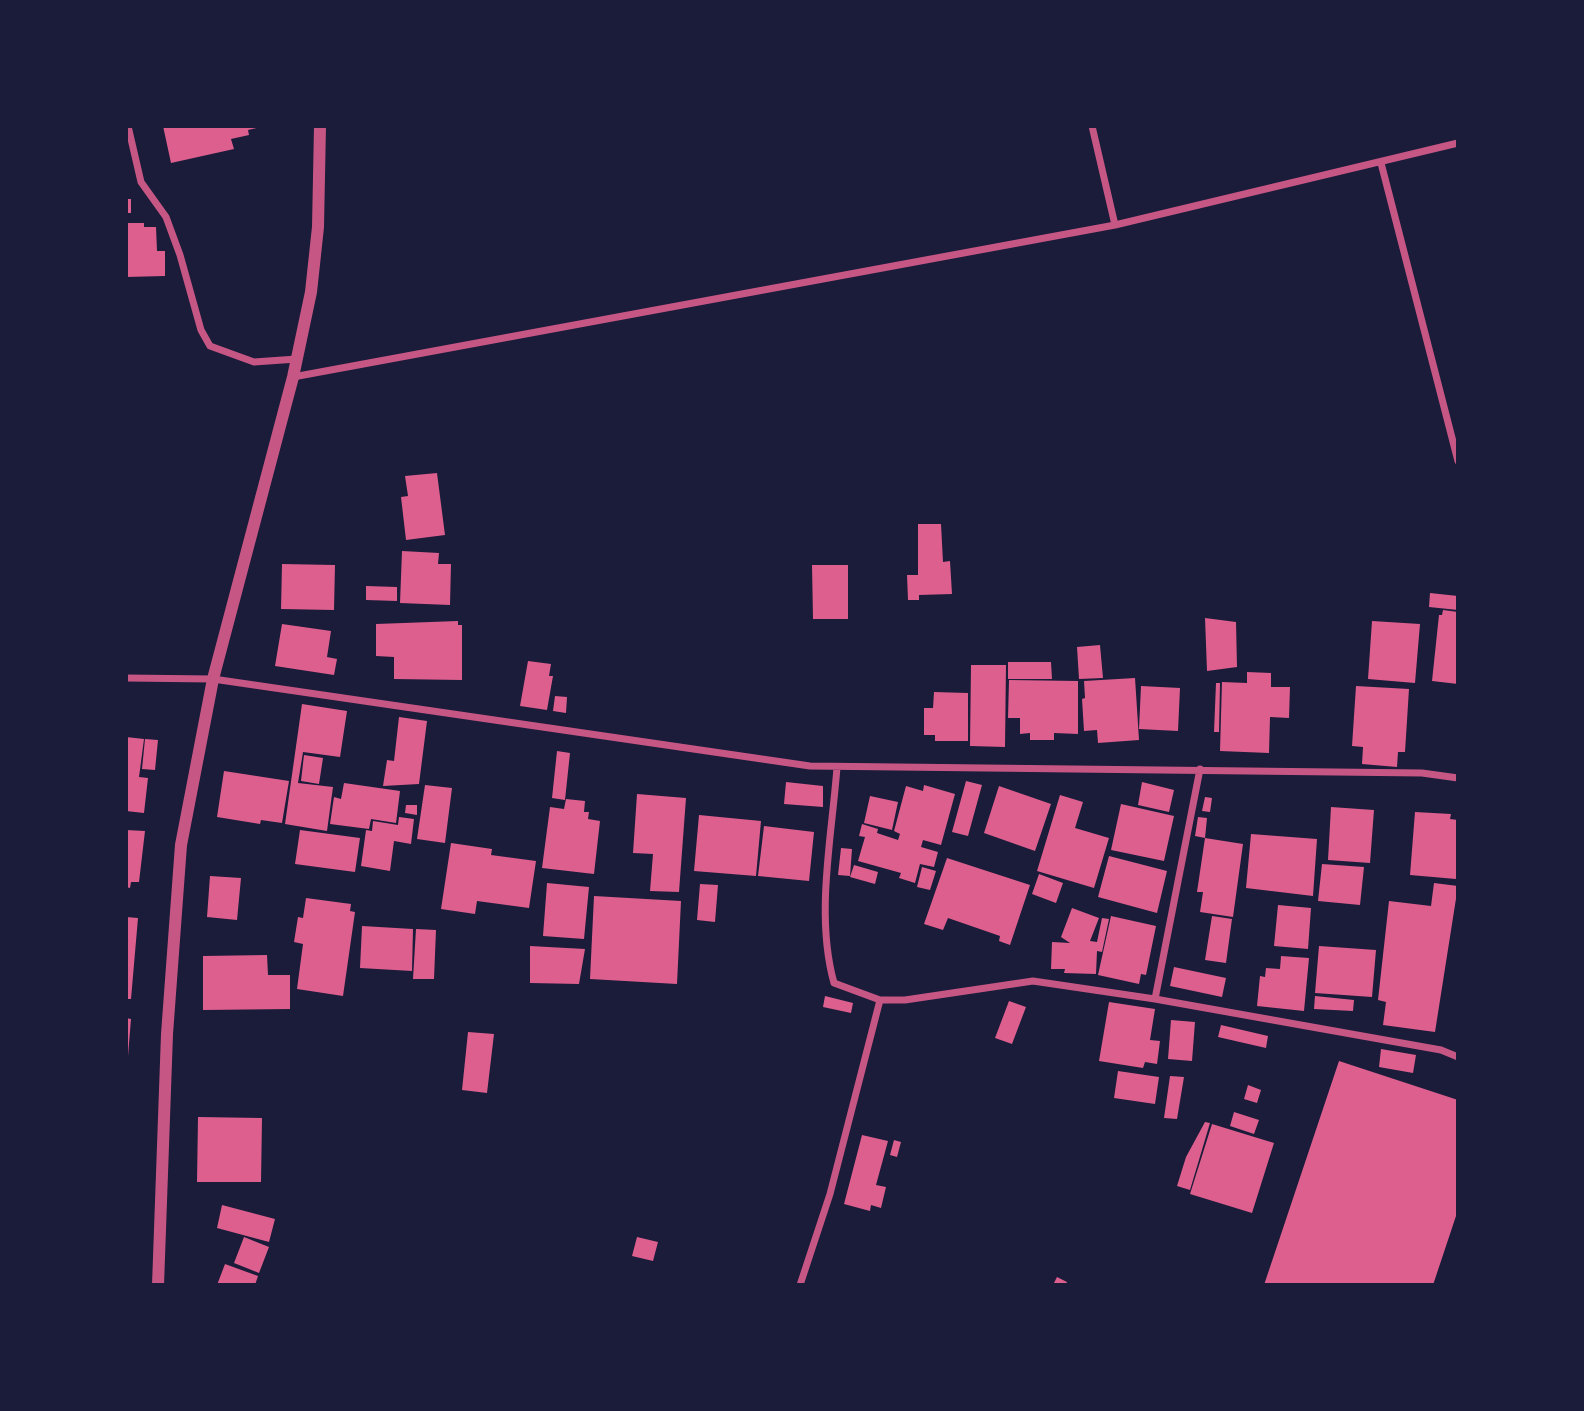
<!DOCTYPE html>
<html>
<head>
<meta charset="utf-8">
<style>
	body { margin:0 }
	#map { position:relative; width:1584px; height:1411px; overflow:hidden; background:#1b1b3a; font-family:Helvetica,sans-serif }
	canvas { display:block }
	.frame { position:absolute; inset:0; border:128px solid #1b1b3a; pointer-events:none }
</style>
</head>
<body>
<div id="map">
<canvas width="1584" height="1411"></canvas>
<div class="frame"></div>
</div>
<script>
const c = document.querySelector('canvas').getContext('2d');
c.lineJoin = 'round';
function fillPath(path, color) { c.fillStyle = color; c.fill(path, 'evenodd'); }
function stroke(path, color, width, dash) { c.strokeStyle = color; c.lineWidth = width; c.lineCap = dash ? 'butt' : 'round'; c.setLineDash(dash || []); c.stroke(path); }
const building = new Path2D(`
	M163,126H260L261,127L248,130L249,135L231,139L234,149L171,163Z
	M126,199H131V213H126Z
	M126,223H144V227H156L157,251H165V276L126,277Z
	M437,473L445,535L406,540L401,497L408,496L405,476Z
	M918,524H941L943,562L950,561L952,594L919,595V600H908L907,575H918Z
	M402,551L439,553L438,564H451L450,605L400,603Z
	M282,564L335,565L334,610L281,609Z
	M812,565H848V619H813Z
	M366,586L397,587V601L366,600Z
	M1430,593L1458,596V610L1429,607Z
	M1443,610L1458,612V684L1432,681L1439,615H1442Z
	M1205,618L1236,622L1237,667L1207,671Z
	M458,621V625H462V680L394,679V657L376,656V624Z
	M1372,621L1420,624L1415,683L1368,679Z
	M282,624L331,631L327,657L337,659L334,675L275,666Z
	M1100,645L1103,678L1079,679L1077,647Z
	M528,661L551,664L549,676H553L547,710L520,706Z
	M1008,662H1051L1052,679H1008Z
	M971,665H1006L1005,747L970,746Z
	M1247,672L1271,673V687H1290L1289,718L1270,717L1269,753L1220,751L1222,682L1247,683Z
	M1135,678L1139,740L1098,743L1097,730L1084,731L1082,699L1085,698L1084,681Z
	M1009,680L1078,681V734L1054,733V740H1030V733L1020,734V718H1008Z
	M1216,683H1220L1219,732H1214Z
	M1141,686L1180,688L1178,731L1139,729Z
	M1356,686L1409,689L1405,752H1398L1397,767L1362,764L1363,747L1352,746Z
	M934,692L968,693V741H935V735H924V708H933Z
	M555,696L567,697L566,713L553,711Z
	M302,704L347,711L340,757L303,752L298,783L333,787L327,831L285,824Z
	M399,717L427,721L419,784L383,786L387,760L394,761Z
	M126,737L144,739L139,777L148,778L144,813L126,811Z
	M145,739L158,740L155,770L142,769Z
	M557,751L570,753L565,800L552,798Z
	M304,755L323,758L319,784L301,781Z
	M224,771L289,781L282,823L261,820L260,824L217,817Z
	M966,781L982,785L968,836L952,832Z
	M786,782L823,786V807L784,804Z
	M1142,782L1174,790L1169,812L1138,805Z
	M344,783L400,791L396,823L371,819L369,829L330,824L334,797L341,799Z
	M425,785L452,788L445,843L417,839Z
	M924,785L955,794L941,845L923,840L921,847L938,852L934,867L920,864L915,883L899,878L901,873L858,861L865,837L859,836L862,824L878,829L877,833L898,840L900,834L894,831L906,786L923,791Z
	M999,786L1051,804L1035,851L984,833Z
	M637,794L686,798L679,892L650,891L653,854L633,853Z
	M1060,795L1083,802L1075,828L1109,838L1094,888L1037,871Z
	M870,796L898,802L892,830L864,823Z
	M1205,797L1212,798L1210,812L1202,811Z
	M566,799L585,801L584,812H589L588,819L600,821L594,874L542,868L550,807L564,809Z
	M1121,804L1174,816L1164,861L1111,850Z
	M406,805H417V815L405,813Z
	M1331,807L1374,810L1370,863L1328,860Z
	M1415,812L1451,814L1450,819L1458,820L1456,879L1410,875Z
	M699,815L761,821L756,876L694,871Z
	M399,817L414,819L411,844L394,841L390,871L361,866L366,830L372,831L373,821L398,825Z
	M1198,817L1207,818L1205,838L1195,836Z
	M764,826L814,832L809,881L758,876Z
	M126,830L145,831L139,882H131L130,888L126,887Z
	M300,830L360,838L355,872L295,864Z
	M1251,834L1317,839L1313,896L1246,888Z
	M1205,838L1243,844L1233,917L1200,912L1203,892H1197Z
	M451,843L492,849L491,855L536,861L529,908L477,901L475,914L441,909Z
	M841,848L852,849L850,876L838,875Z
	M1109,856L1167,871L1157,913L1098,897Z
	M947,858L1030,885L1010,945L999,941L1000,936L948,918L943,930L924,924Z
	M1322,864L1364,867L1360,905L1318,901Z
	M854,865L878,872L875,884L850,877Z
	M922,867L936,871L930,890L917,887Z
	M1039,874L1063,883L1056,903L1032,894Z
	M210,876L241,878L237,920L207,917Z
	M547,883L589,887L584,939L543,936Z
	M1434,883L1458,886L1435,1032L1383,1025L1386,1002L1378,1000L1389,901L1431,906Z
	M700,884L718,885L715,922L697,920Z
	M594,896L681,901L677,984L590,979Z
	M306,898L351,904L350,911L355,912L343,996L297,989L303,944L294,942L298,917L303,918Z
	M1278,905L1311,908L1308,949L1274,946Z
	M1072,908L1099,918L1090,941L1097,942L1102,918L1109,919L1102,952L1097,951L1096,974L1064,973L1065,969H1051L1052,942L1070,943L1061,937Z
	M1111,916L1156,926L1146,975L1141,974L1139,984L1098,975Z
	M1212,916L1232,919L1226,963L1205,960Z
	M126,917L138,918L131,999H126Z
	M362,926L413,929L412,971L360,968Z
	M416,929L436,930L434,979H413Z
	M530,946L585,949L579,984L530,983Z
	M1319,946L1376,950L1372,997L1315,993Z
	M267,955L268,975H290V1009L203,1010V956Z
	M1281,956L1309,958L1304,1011L1257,1006L1260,976L1265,977L1266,968L1280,969Z
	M1174,967L1226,978L1222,997L1170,986Z
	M825,996L853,1003L851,1013L823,1007Z
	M1315,996L1354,1000L1353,1011L1314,1009Z
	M1009,1001L1026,1007L1012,1044L995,1038Z
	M1109,1002L1155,1009L1150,1040L1160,1041L1157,1064L1145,1062L1143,1068L1099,1061Z
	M126,1018L131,1019L128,1056H126Z
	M1171,1020L1195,1022L1192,1061L1168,1059Z
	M1221,1025L1268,1036L1266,1048L1218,1037Z
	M468,1032L494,1034L487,1093L462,1090Z
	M1381,1049L1416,1055L1413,1073L1379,1067Z
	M1339,1061L1458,1100V1210L1433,1285H1264Z
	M1118,1071L1159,1077L1155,1104L1114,1098Z
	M1170,1076L1184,1077L1177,1119L1164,1118Z
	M1248,1085L1261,1090L1257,1103L1244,1099Z
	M1234,1112L1259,1120L1254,1134L1230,1126Z
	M198,1117L262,1118L261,1182H197Z
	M1205,1122L1210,1123L1190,1190L1177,1186L1186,1157Z
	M1212,1124L1274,1143L1252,1213L1190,1194Z
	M862,1135L888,1141L876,1185L886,1187L881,1208L871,1205L870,1211L844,1204Z
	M894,1140L901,1142L897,1157L890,1155Z
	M222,1205L275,1219L269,1242L217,1228Z
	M244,1237L269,1247L259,1273L234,1263Z
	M637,1237L658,1242L653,1261L632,1256Z
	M225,1264L258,1276L255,1285H217Z
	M1057,1277L1067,1282L1066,1285H1053Z`);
const minor = new Path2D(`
	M128,126L141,182L166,217L180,255L201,330L210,346L254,362L297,359
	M1092,126L1115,225
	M1381,163L1458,461
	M293,377L1115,225L1458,143
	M126,678L213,679L810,766L1422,773L1458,778
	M837,767C832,836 815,915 834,983L880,1000H905L1033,981L1155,999L1200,769
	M1155,999L1441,1050L1458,1057
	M800,1285L830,1194L880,1000`);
const tertiary = new Path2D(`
	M158,1285L167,1034L181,845L213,679L293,377L311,292L318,227L320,126`);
fillPath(building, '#dd5f8e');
stroke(minor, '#c65784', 7);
stroke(tertiary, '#c65784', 12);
</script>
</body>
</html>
